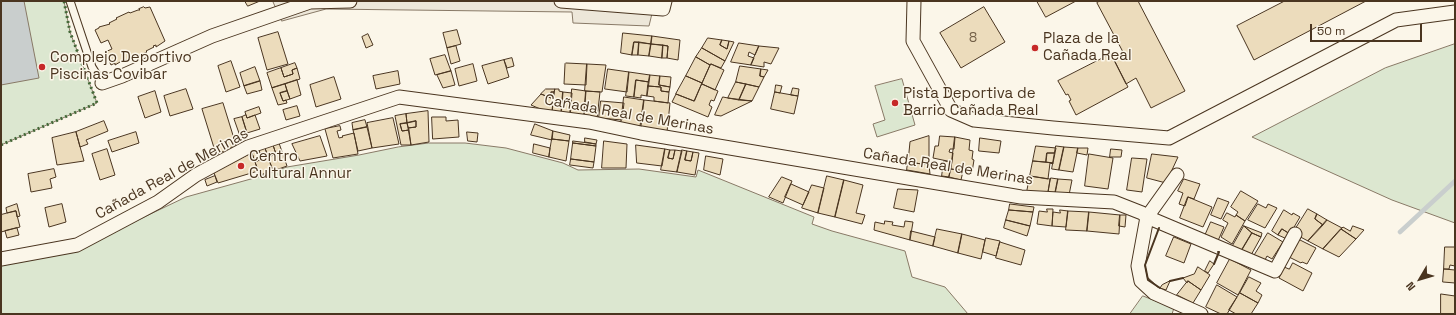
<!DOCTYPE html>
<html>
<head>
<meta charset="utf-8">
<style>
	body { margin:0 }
	#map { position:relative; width:1456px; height:315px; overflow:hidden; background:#fbf6e9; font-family:"Space Grotesk",sans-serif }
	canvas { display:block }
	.frame { position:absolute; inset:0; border:2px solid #4a3520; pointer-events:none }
	.north { position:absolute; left:1400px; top:259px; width:40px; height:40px; -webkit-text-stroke:3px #fbf6e9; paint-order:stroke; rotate:232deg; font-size:11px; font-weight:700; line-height:16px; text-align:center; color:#4a3520 }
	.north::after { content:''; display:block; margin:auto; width:14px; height:18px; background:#4a3520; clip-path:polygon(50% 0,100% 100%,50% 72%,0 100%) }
	.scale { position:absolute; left:1310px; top:24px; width:112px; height:18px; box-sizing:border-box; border:2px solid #4a3520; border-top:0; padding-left:5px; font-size:12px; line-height:14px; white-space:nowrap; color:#4a3520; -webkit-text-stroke:3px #fbf6e9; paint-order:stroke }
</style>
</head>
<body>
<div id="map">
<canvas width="1456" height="315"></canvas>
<div class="frame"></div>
<div class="north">N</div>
<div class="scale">50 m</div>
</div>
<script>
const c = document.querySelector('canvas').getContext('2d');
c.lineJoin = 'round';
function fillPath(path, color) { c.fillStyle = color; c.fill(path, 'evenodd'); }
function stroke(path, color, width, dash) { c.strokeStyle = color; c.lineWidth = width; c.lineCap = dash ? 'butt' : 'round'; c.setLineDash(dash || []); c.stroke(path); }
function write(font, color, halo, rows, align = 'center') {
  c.font = font + ' "Space Grotesk",sans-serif'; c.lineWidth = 3; c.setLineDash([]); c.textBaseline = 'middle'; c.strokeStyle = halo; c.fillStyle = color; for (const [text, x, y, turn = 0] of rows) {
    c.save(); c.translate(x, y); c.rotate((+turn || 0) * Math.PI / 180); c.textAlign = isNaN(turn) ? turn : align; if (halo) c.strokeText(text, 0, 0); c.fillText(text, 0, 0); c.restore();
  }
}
const green = new Path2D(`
	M1,1H64L70,32L97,103L1,145Z
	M1455,44V223L1392,200L1252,137L1385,68Z
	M902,79L915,125L877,137L873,124L885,120L875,86Z
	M429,143H465L506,148L563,163L578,170L639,169L696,177L698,170L814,217L812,224L832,231L905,251L912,277L945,287L968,314H1V262L79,248L186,197L258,177L287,167L359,155L398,147Z
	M1143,296L1174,308L1172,314H1130Z`);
const parking = new Path2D(`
	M273,1H655L649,26L573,23L572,12L326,9L282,21Z`);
const water = new Path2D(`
	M1,1H24L39,78L1,85Z`);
const stream = new Path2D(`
	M1400,232L1455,181`);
const building = new Path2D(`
	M245,1H260L248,6Z
	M1037,1H1076L1046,17Z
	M1100,1H1138L1185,91L1151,108L1136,78L1126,84L1113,58L1123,52L1097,3Z
	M1285,1H1366L1254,60L1237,26Z
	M144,7L145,8L150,7L165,41L156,47V45L153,46L154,47L146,51L147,52L134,58L133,57L126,60L125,59L115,65V63L111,65L105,52L112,49L108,40L101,43L95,30L99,28V27L110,24L109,23L117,19L116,18L129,12L130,13L138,10H140L139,9Z
	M984,7L1005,42L961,68L940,33Z
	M457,30L461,44L447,48L443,33Z
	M278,32L288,64L267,70L258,38Z
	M623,33L652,36L651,44L634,42L632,55L621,53Z
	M368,34L373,45L366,48L362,37Z
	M652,36L680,40L678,60L667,58L668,46L651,44Z
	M708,38L722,40L720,45L727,49L729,41L734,42L725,61L702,48Z
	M722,40L729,41L727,49L720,45Z
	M634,42H639L638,55H632Z
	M639,42L651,44L649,56L638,55Z
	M739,43L759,46L755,55L749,52L748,56L754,58L751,65L731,62Z
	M651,44L663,45L662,58L649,56Z
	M663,45L668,46L667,58H662Z
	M456,46L460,61L451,64L447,48Z
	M759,46L779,48L771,64L764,62V67L751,65Z
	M702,48L725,61L721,68L711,64L710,65L696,57Z
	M1111,54L1128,87L1076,115L1069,101L1071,100L1068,94L1066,95L1058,81Z
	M445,55L451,71L435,75L430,59Z
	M696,57L710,65L702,83L686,76Z
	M512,58L514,66L507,68L504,60Z
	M504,60L509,77L488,84L482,66Z
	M231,61L240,87L226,92L218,66Z
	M295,63L297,68L292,70L293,74L284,77L281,68Z
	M566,63L587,64L586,85L564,84L565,64Z
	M473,64L477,81L459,86L455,69Z
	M587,64L606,65L602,92L585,91Z
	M711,64L724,70L715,90L702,84Z
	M740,66L761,69L760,76L764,77L759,87L736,82Z
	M255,67L260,81L244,86L240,73Z
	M281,68L284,77L293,74L292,70L297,68L300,79L272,88L267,73Z
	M608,69L629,72L627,92L605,89Z
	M761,69L768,70L764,77L760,76Z
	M398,71L400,84L376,89L373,76Z
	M451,71L455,85L443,88L437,75Z
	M629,72L650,75L649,82L636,80L634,97L626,96Z
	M650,75L660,76L659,85L670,87L669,92L661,91V87L648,86Z
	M660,76L671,77L670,87L659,85Z
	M686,76L702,83L694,101L676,94Z
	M334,77L341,99L316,107L310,85Z
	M297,80L301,95L290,99L285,84Z
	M636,80L649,82L647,96L641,95V98L634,97Z
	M260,81L262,90L247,94L244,86Z
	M736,82L746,84L739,100L728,98Z
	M285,84L287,91L280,93L283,101L286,100L287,103L278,105L272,88Z
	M702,84L718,91L714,101L711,100L709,105L712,107L708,117L672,102L676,94L694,101Z
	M746,84L759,87L752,101L739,100Z
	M776,85L782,86L780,93L775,92Z
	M648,86L661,87V91L669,92L668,103L654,101V97L647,96Z
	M793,88L799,89L798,96L791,95Z
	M186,89L193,109L170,116L164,96Z
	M546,89H555L554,92H551V98L541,94Z
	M555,89H559V91L563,92L561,116L552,114Z
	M572,89L586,91L584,116L570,115Z
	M155,91L161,112L145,118L138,97Z
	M287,91L290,99L283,101L280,93Z
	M586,91L600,92L597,119L584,117Z
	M551,92H554L552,114L531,105L541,94L551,98Z
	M563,92L572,93L570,118L561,116Z
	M775,92L798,96L794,114L771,109Z
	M624,97L644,100L641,126L621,124Z
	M723,97L728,98L752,101L721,116L715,115Z
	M644,100L670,103L667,132L640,129Z
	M601,101L624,103L622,120L599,118Z
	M223,103L236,145L218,154L217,151H215L202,109Z
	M297,106L300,116L286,120L283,110Z
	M259,107L261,113L247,118L245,112Z
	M428,111L429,142L411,145L408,128L416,127V121L407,123L406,114Z
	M406,114L407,123L400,124L402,131L409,130L411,145H401L395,116Z
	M246,115L247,118L255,115L260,129L247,133L242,117Z
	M242,117L247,133L240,136L234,119Z
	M432,117H446V121L458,120L459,137L433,139Z
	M393,118L399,144L372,148L367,123Z
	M365,120L367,127L353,130L352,123Z
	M104,121L108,131L86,140L88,144L80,147L76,132Z
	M416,121V127L408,128L407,123Z
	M407,123L409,130L402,131L400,124Z
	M535,124L553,131L552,140L531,135Z
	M340,126L341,130L337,131L339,138L343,137L342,136L354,133L358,154L333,158L325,129Z
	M367,127L372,148L358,151L353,130Z
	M553,131L570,135L569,141L552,139Z
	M76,132L84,161L57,165L52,138Z
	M136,132L139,143L112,152L108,141Z
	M467,132L478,133L477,142L468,141Z
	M320,136L327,156L300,161L292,144Z
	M929,136V165L908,162L910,142Z
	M940,136L955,137L954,149H950L949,152L953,153L952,162L933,158L935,146H938Z
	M955,137L970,140L969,150L973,151L972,159L974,160L972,172L951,169Z
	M585,138L597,140L596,144L585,142Z
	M980,138L1001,141L999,153L979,151Z
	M552,139L569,141L566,161L549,157Z
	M573,141L596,144V146L573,143Z
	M604,141L627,144L626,168H602Z
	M279,143L287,166L273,171L268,157L276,154L273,145Z
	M573,143L596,146L594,162L571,159Z
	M534,144L550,148L549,157L533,153Z
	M273,145L276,154L268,157L265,148Z
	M636,145L665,149L662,166L637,163Z
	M1036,146L1056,148L1055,153H1047L1046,162L1033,161Z
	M1056,146L1064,147L1059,170L1052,169Z
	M1064,147L1078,148L1073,172L1059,170Z
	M265,148L273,171L260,175L255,162L262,159L259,150Z
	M1078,148H1088L1087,155L1077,153Z
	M107,149L115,175L100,180L92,154Z
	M665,149L670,150L668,158L673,159L675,150L682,151L677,172L661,170Z
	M1111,149L1122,150L1121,157H1110Z
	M259,150L262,159L255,162L252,153Z
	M670,150H675L673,159L668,158Z
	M682,150L687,151L685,160L691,161L693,152L699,153L695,175L677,172Z
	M687,151L693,152L691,161L685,160Z
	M252,153L258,171L218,183L214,173Z
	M1047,153H1055L1053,163L1046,162Z
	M1089,154L1113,158L1108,189L1085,186Z
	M1152,154L1178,157L1166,183L1147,178Z
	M706,156L723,159L720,175L704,170Z
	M1132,158L1147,159L1142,192L1127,190Z
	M571,159L594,162L593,168L570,165Z
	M944,161L952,162L949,177L942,176Z
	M1033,161L1053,163V164L1050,163L1048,179L1030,176Z
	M908,162L929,165L930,174L907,170Z
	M54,169L56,177L50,179L52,188L31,192L28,174Z
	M951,169L963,171L961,180L949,177Z
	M215,176L217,182L207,186L205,180Z
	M827,176L844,180L835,217L818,213Z
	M1030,176L1050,179L1048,193L1027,192Z
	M782,177L792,181L783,203L769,197Z
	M1051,178L1058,179L1055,194L1048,193Z
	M1058,179L1072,180L1069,195L1055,194Z
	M1184,179L1200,184L1194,199L1188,197L1185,206L1179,204L1183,193L1178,191Z
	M844,180L863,185L856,213L865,215L862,224L835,217Z
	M791,184L809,192L803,205L785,197Z
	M812,185L824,188L818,213L802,208Z
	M898,189L918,190L914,212L894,208Z
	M1241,191L1258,201L1245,221L1236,215L1238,212L1231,207Z
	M1188,197L1212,207L1203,227L1180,218Z
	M1218,198L1229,202L1221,219L1211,215Z
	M17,204L20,216L17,217L16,211L7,213L6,208Z
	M62,204L66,222L49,227L45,208Z
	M1010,204L1034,207L1033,212L1009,210Z
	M1258,204L1266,208L1268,204L1277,208L1265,228L1248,220Z
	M1047,209H1053L1052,226L1037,224L1039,211L1047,212Z
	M1308,209L1317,214L1315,219L1323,225L1308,241L1293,233Z
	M1009,210L1033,212L1030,226L1006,220Z
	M1060,210L1068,211L1066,227L1052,226L1053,212L1060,213Z
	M1284,210L1292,215L1293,213L1300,217L1290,234L1282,229L1278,235L1272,231Z
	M16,211L20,227L1,232V215Z
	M1068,211L1089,212L1087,231L1066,230Z
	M1089,212L1120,215L1119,234L1087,231Z
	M1227,213L1235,217L1236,215L1245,221L1232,244L1221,237L1228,223L1223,220Z
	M1317,214L1327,220L1323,225L1315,219Z
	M1120,215H1126L1125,227L1119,226Z
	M1006,220L1030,226L1027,236L1004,228Z
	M1327,220L1342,228L1323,249L1308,241Z
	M885,221L893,222L892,225L904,227L905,221L913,222L910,240L874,230L875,222L884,224Z
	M1211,222L1224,227L1217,243L1204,238Z
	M1244,226L1252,233L1240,253L1231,249Z
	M1244,226L1262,233L1261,237L1252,233Z
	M1353,226L1364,230L1356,239L1341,229L1343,227L1350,231Z
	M17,228L19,235L7,238L5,231Z
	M937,229L962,234L958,253L933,246Z
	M1282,229L1290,234L1287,239L1278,235Z
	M1341,229L1356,239L1339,257L1323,249Z
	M911,231L935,237L933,246L910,240Z
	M1252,233L1261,237L1250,257L1240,253Z
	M1268,233L1283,242L1272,259L1267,256L1264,262L1254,256Z
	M962,234L985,240L981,259L958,253Z
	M1174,237L1191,244L1184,263L1166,256Z
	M986,238L1000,241L996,256L983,252Z
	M1298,239L1316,248L1307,264L1302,262L1301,263L1289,257Z
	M1000,242L1025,250L1021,265L996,258Z
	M1445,247H1455V266L1450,265L1449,269H1444Z
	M1230,259L1251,270L1238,295L1217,283Z
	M1210,261L1214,264L1208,273L1205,271Z
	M1293,263L1312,273L1303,291L1279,278L1284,267L1289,269Z
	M1198,267L1210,275L1201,290L1188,281L1187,283L1183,278L1194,274Z
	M1444,269L1455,270V283L1443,282Z
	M1249,277L1261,283L1256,291L1262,295L1258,303L1240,293Z
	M1170,281L1166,290L1160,288L1162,285Z
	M1188,281L1201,290L1193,303L1177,295Z
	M1217,285L1237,297L1227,314H1221L1206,307Z
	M1240,293L1258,303L1251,314H1236L1229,310Z
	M1441,294L1455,296V314H1441Z`);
const service = new Path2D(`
	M70,1L92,67L102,83`);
const minor = new Path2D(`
	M561,1L663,9L665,1
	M914,1L913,41L951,110L974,120L1053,128L1169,138L1396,20L1455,12
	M102,83L122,76L212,36L310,2L350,1
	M1177,175L1147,217L1275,271L1295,234
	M1,259L77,245L158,202L196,175L248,147L399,97L589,122L641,133L1021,197L1114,202L1142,213L1147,217L1138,266L1141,281L1154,293L1201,314`);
const hedge = new Path2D(`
	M1,145L97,103L70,32L64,1`);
const wall = new Path2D(`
	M1159,228L1145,265L1148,280L1160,288
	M1214,264L1219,252H1218
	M1170,281L1183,278`);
const markers = [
	[1035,48,4,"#c62828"],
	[42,67,4,"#c62828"],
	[895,103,4,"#c62828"],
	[241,166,4,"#c62828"]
];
const numberNames = [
	["8",973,38]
];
const poiNames = [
	["Plaza de la",1043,39],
	["Cañada Real",1043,56],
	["Complejo Deportivo",50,58],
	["Piscinas Covibar",50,75],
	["Pista Deportiva de",903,94],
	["Barrio Cañada Real",903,111],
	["Centro",249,157],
	["Cultural Annur",249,174]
];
const streetNames = [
	["Cañada Real de Merinas",629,115,10],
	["Cañada Real de Merinas",948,167,9],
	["Cañada Real de Merinas",172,174,-29]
];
fillPath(green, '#dce7d0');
stroke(green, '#887966', 1);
fillPath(parking, '#ede7d9');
stroke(parking, '#887966', 1);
fillPath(water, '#c9cecd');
stroke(water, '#887966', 1);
stroke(stream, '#c9cecd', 4.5);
fillPath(building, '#ecdcbc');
stroke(building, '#4a3520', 1);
stroke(service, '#4a3520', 9);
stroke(minor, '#4a3520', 15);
stroke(service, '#fbf6e9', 7);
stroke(minor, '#fbf6e9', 13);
stroke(hedge, '#436837', 3, [2, 3]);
stroke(wall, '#4a3520', 2);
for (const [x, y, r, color] of markers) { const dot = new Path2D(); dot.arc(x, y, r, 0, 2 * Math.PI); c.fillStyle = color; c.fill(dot); stroke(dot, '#fbf6e9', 1.5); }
write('13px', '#725f47', null, numberNames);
write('15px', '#4a3520', '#fbf6e9', poiNames, 'left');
write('15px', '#4a3520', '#fbf6e9', streetNames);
</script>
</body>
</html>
